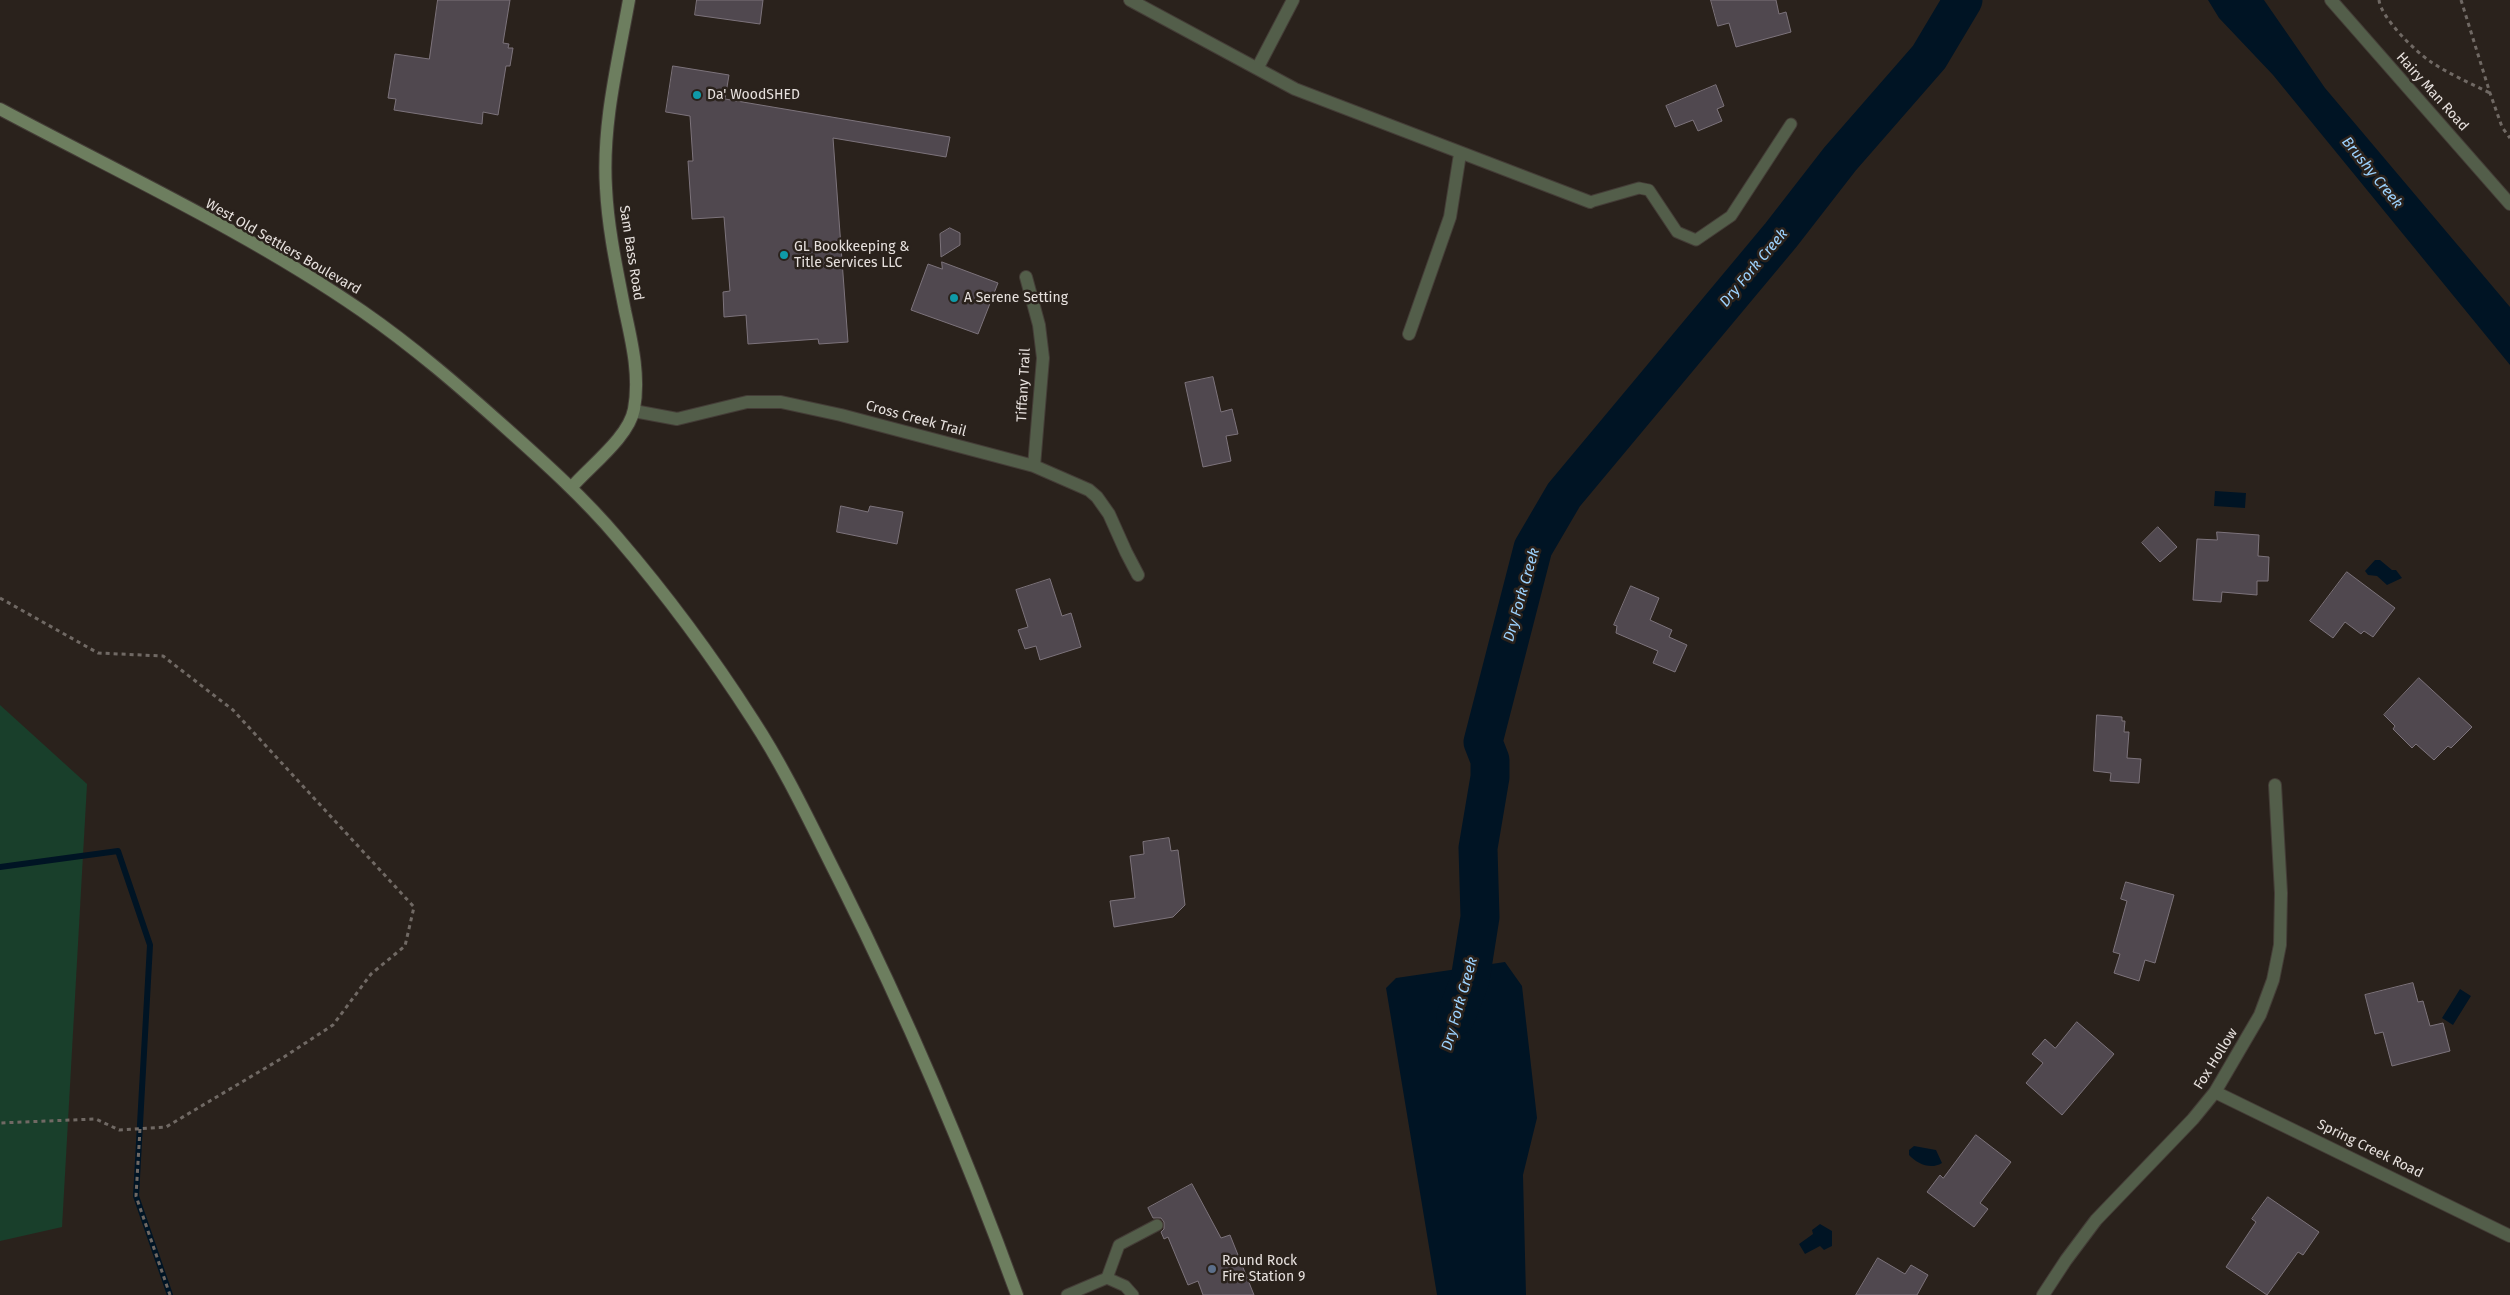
<!DOCTYPE html>
<html>
<head>
<meta charset="utf-8">
<style>
	body { margin:0 }
	canvas { display:block; background:#2a221c }
</style>
</head>
<body>
<canvas width="2510" height="1295"></canvas>
<script>
const c = document.querySelector('canvas').getContext('2d');
c.lineJoin = 'round';
function fillPath(path, color) { c.fillStyle = color; c.fill(path, 'evenodd'); }
function stroke(path, color, width, dash) { c.strokeStyle = color; c.lineWidth = width; c.lineCap = dash ? 'butt' : 'round'; c.setLineDash(dash || []); c.stroke(path); }
function write(font, color, halo, rows, align = 'center') {
  c.font = font + ' "Fira Sans",sans-serif'; c.lineWidth = 5; c.setLineDash([]); c.textBaseline = 'middle'; c.strokeStyle = halo; c.fillStyle = color; for (const [text, x, y, turn = 0] of rows) {
    c.save(); c.translate(x, y); c.rotate((+turn || 0) * Math.PI / 180); c.textAlign = isNaN(turn) ? turn : align; if (halo) c.strokeText(text, 0, 0); c.fillText(text, 0, 0); c.restore();
  }
}
const green = new Path2D(`
	M0,705L87,784L62,1227L0,1241Z`);
const water = new Path2D(`
	M2208,0H2264L2325,88L2510,307V365L2273,75L2219,18Z
	M2215,491L2246,493L2245,508L2214,506Z
	M2375,560H2380L2392,570H2396L2402,578L2387,585L2377,576L2368,575L2365,571Z
	M1505,962L1522,986L1537,1118L1523,1175L1526,1295H1437L1386,988L1396,978Z
	M2460,989L2471,996L2453,1025L2442,1018Z
	M1914,1146L1936,1150L1942,1163C1931,1170 1917,1164 1909,1155V1150Z
	M1820,1224L1832,1231V1246L1824,1250L1820,1246L1805,1254L1799,1244L1813,1234L1812,1230Z`);
const stream = new Path2D(`
	M0,867L118,851L150,945L136,1196L170,1295`);
const river = new Path2D(`
	M1456,1016L1470,980L1480,917L1478,848L1490,777V760L1483,742L1533,548L1564,495L1781,235L1840,159L1929,57L1963,0`);
const building = new Path2D(`
	M438,0H510L503,43L509,44L508,48H513L510,66H506L498,115L483,112L482,124L394,110L396,99L388,98L395,54L429,59Z
	M697,0H763L760,24L695,15Z
	M1711,0H1776L1779,14L1786,12L1791,32L1736,47L1729,23L1718,26Z
	M673,66L729,75L725,99L950,137L946,157L833,138L848,342L819,344L818,339L748,344L746,315L724,317L723,292L730,291L724,217L692,219L688,161H693L690,116L666,112Z
	M1716,85L1724,106L1717,109L1722,121L1698,131L1693,120L1675,127L1666,106Z
	M950,228L960,233V245L941,257L940,234Z
	M942,262L998,283L978,334L911,310L928,264L942,269Z
	M1213,377L1221,412L1232,409L1238,434L1226,436L1231,461L1203,467L1185,383Z
	M841,506L868,512L870,506L903,512L897,544L837,532Z
	M2158,527L2177,547L2160,562L2142,543Z
	M2217,532L2259,535L2258,556L2269,557L2268,581H2257V595L2222,592L2221,602L2193,600L2197,539L2217,540Z
	M2347,572L2395,608L2373,637L2364,631L2361,634L2345,622L2333,638L2310,621Z
	M1050,579L1062,616L1071,613L1081,647L1040,660L1036,646L1025,649L1018,630L1028,627L1016,590Z
	M1631,586L1659,598L1650,620L1672,630L1669,637L1687,645L1675,672L1653,663L1658,651L1616,633L1617,626L1614,625Z
	M2419,678L2472,727L2451,748L2448,746L2434,760L2416,744L2412,748L2393,729L2395,726L2384,715Z
	M2097,715L2122,717V721H2125L2124,732H2129L2127,758L2141,759L2139,783L2110,781L2111,773L2094,771Z
	M1169,838L1171,851L1178,850L1185,905L1173,917L1114,927L1110,901L1135,898L1130,856L1144,854L1143,842Z
	M2126,882L2174,895L2155,963L2145,960L2139,981L2114,973L2120,954L2113,952L2127,901L2121,899Z
	M2413,983L2418,1002L2423,1001L2430,1026L2443,1023L2450,1051L2392,1066L2383,1032L2375,1034L2365,995Z
	M2077,1022L2114,1054L2062,1115L2026,1083L2043,1063L2032,1054L2045,1039L2055,1048Z
	M1976,1135L2011,1162L1980,1203L1988,1209L1974,1227L1927,1192L1940,1175L1943,1178Z
	M1192,1184L1221,1238L1230,1235L1254,1295H1203L1198,1281L1188,1285L1168,1237L1164,1239L1161,1232L1164,1229V1222L1161,1218H1153L1148,1208Z
	M2268,1197L2319,1232L2303,1255L2298,1252L2267,1295L2226,1267L2256,1222L2252,1219Z
	M1878,1258L1905,1274L1911,1265L1928,1275L1917,1295H1856Z`);
const path = new Path2D(`
	M2379,0C2381,18 2416,52 2431,62C2449,74 2470,83 2490,93
	M2461,0L2490,93L2502,127L2510,138
	M0,598L98,653L163,656L233,710L414,907L405,946L371,974L333,1025L284,1057L166,1127L119,1130L96,1119L0,1123
	M140,1129L136,1196L170,1295`);
const service = new Path2D(`
	M1590,202L1639,188L1649,190L1677,232L1696,240L1731,216L1791,124
	M1107,1278L1119,1245L1157,1225
	M1067,1295L1107,1278L1125,1286L1133,1295`);
const minor = new Path2D(`
	M1130,0L1295,89L1590,202
	M1258,67L1293,0
	M1026,277L1039,325L1043,358L1034,466
	M1409,334L1450,217L1460,154
	M634,411L677,419L747,402H781L841,415L1034,466L1089,490L1097,497L1109,514L1126,552L1138,575
	M2215,1092L2510,1236
	M2043,1295L2066,1260L2096,1220L2193,1119L2215,1092L2260,1015L2273,980L2280,945L2281,893L2275,785`);
const tertiary = new Path2D(`
	M2331,0L2510,204`);
const secondary = new Path2D(`
	M0,109C120,173 251,234 362,311C414,347 460,387 507,429C545,463 584,498 617,537C666,594 712,656 753,720C787,772 813,829 841,884C908,1018 966,1155 1017,1295
	M571,488C590,466 629,437 634,409C640,376 632,343 625,311C617,270 608,229 606,188C602,124 618,62 629,0`);
const markers = [
	[697,95,5,"#0f9aa8"],
	[784,255,5,"#0f9aa8"],
	[954,298,5,"#0f9aa8"],
	[1212,1269,5,"#5c6f8a"]
];
const streetNames = [
	["Hairy Man Road",2432,92,48],
	["West Old Settlers Boulevard",283,247,30],
	["Sam Bass Road",631,253,81],
	["Tiffany Trail",1024,385,-87],
	["Cross Creek Trail",916,419,15],
	["Fox Hollow",2216,1059,-58],
	["Spring Creek Road",2370,1149,26]
];
const poiNames = [
	["Da' WoodSHED",707,95],
	["GL Bookkeeping &",794,247],
	["Title Services LLC",794,263],
	["A Serene Setting",964,298],
	["Round Rock",1222,1261],
	["Fire Station 9",1222,1277]
];
const waterNames = [
	["Brushy Creek",2372,173,51],
	["Dry Fork Creek",1754,268,-50],
	["Dry Fork Creek",1522,595,-74],
	["Dry Fork Creek",1460,1004,-74]
];
fillPath(green, '#193f2b');
fillPath(water, '#001424');
stroke(stream, '#001424', 6);
stroke(river, '#001424', 39);
fillPath(building, '#50484f');
stroke(building, '#7c737b', 1);
stroke(service, '#443d37', 13);
stroke(minor, '#443d37', 14);
stroke(tertiary, '#443d37', 14);
stroke(secondary, '#443d37', 14);
stroke(path, '#706964', 3, [4, 4]);
stroke(service, '#535e4a', 11);
stroke(minor, '#535e4a', 12);
stroke(tertiary, '#535e4a', 12);
stroke(secondary, '#6d7e5f', 12);
for (const [x, y, r, color] of markers) { const dot = new Path2D(); dot.arc(x, y, r, 0, 2 * Math.PI); c.fillStyle = color; c.fill(dot); stroke(dot, '#2a221c', 2); }
write('14px', '#e7e1de', '#2a221c', streetNames);
write('14px', '#e7e1de', '#2a221c', poiNames, 'left');
write('italic 15px', '#9dd3ff', '#2a221c', waterNames);
</script>
</body>
</html>
